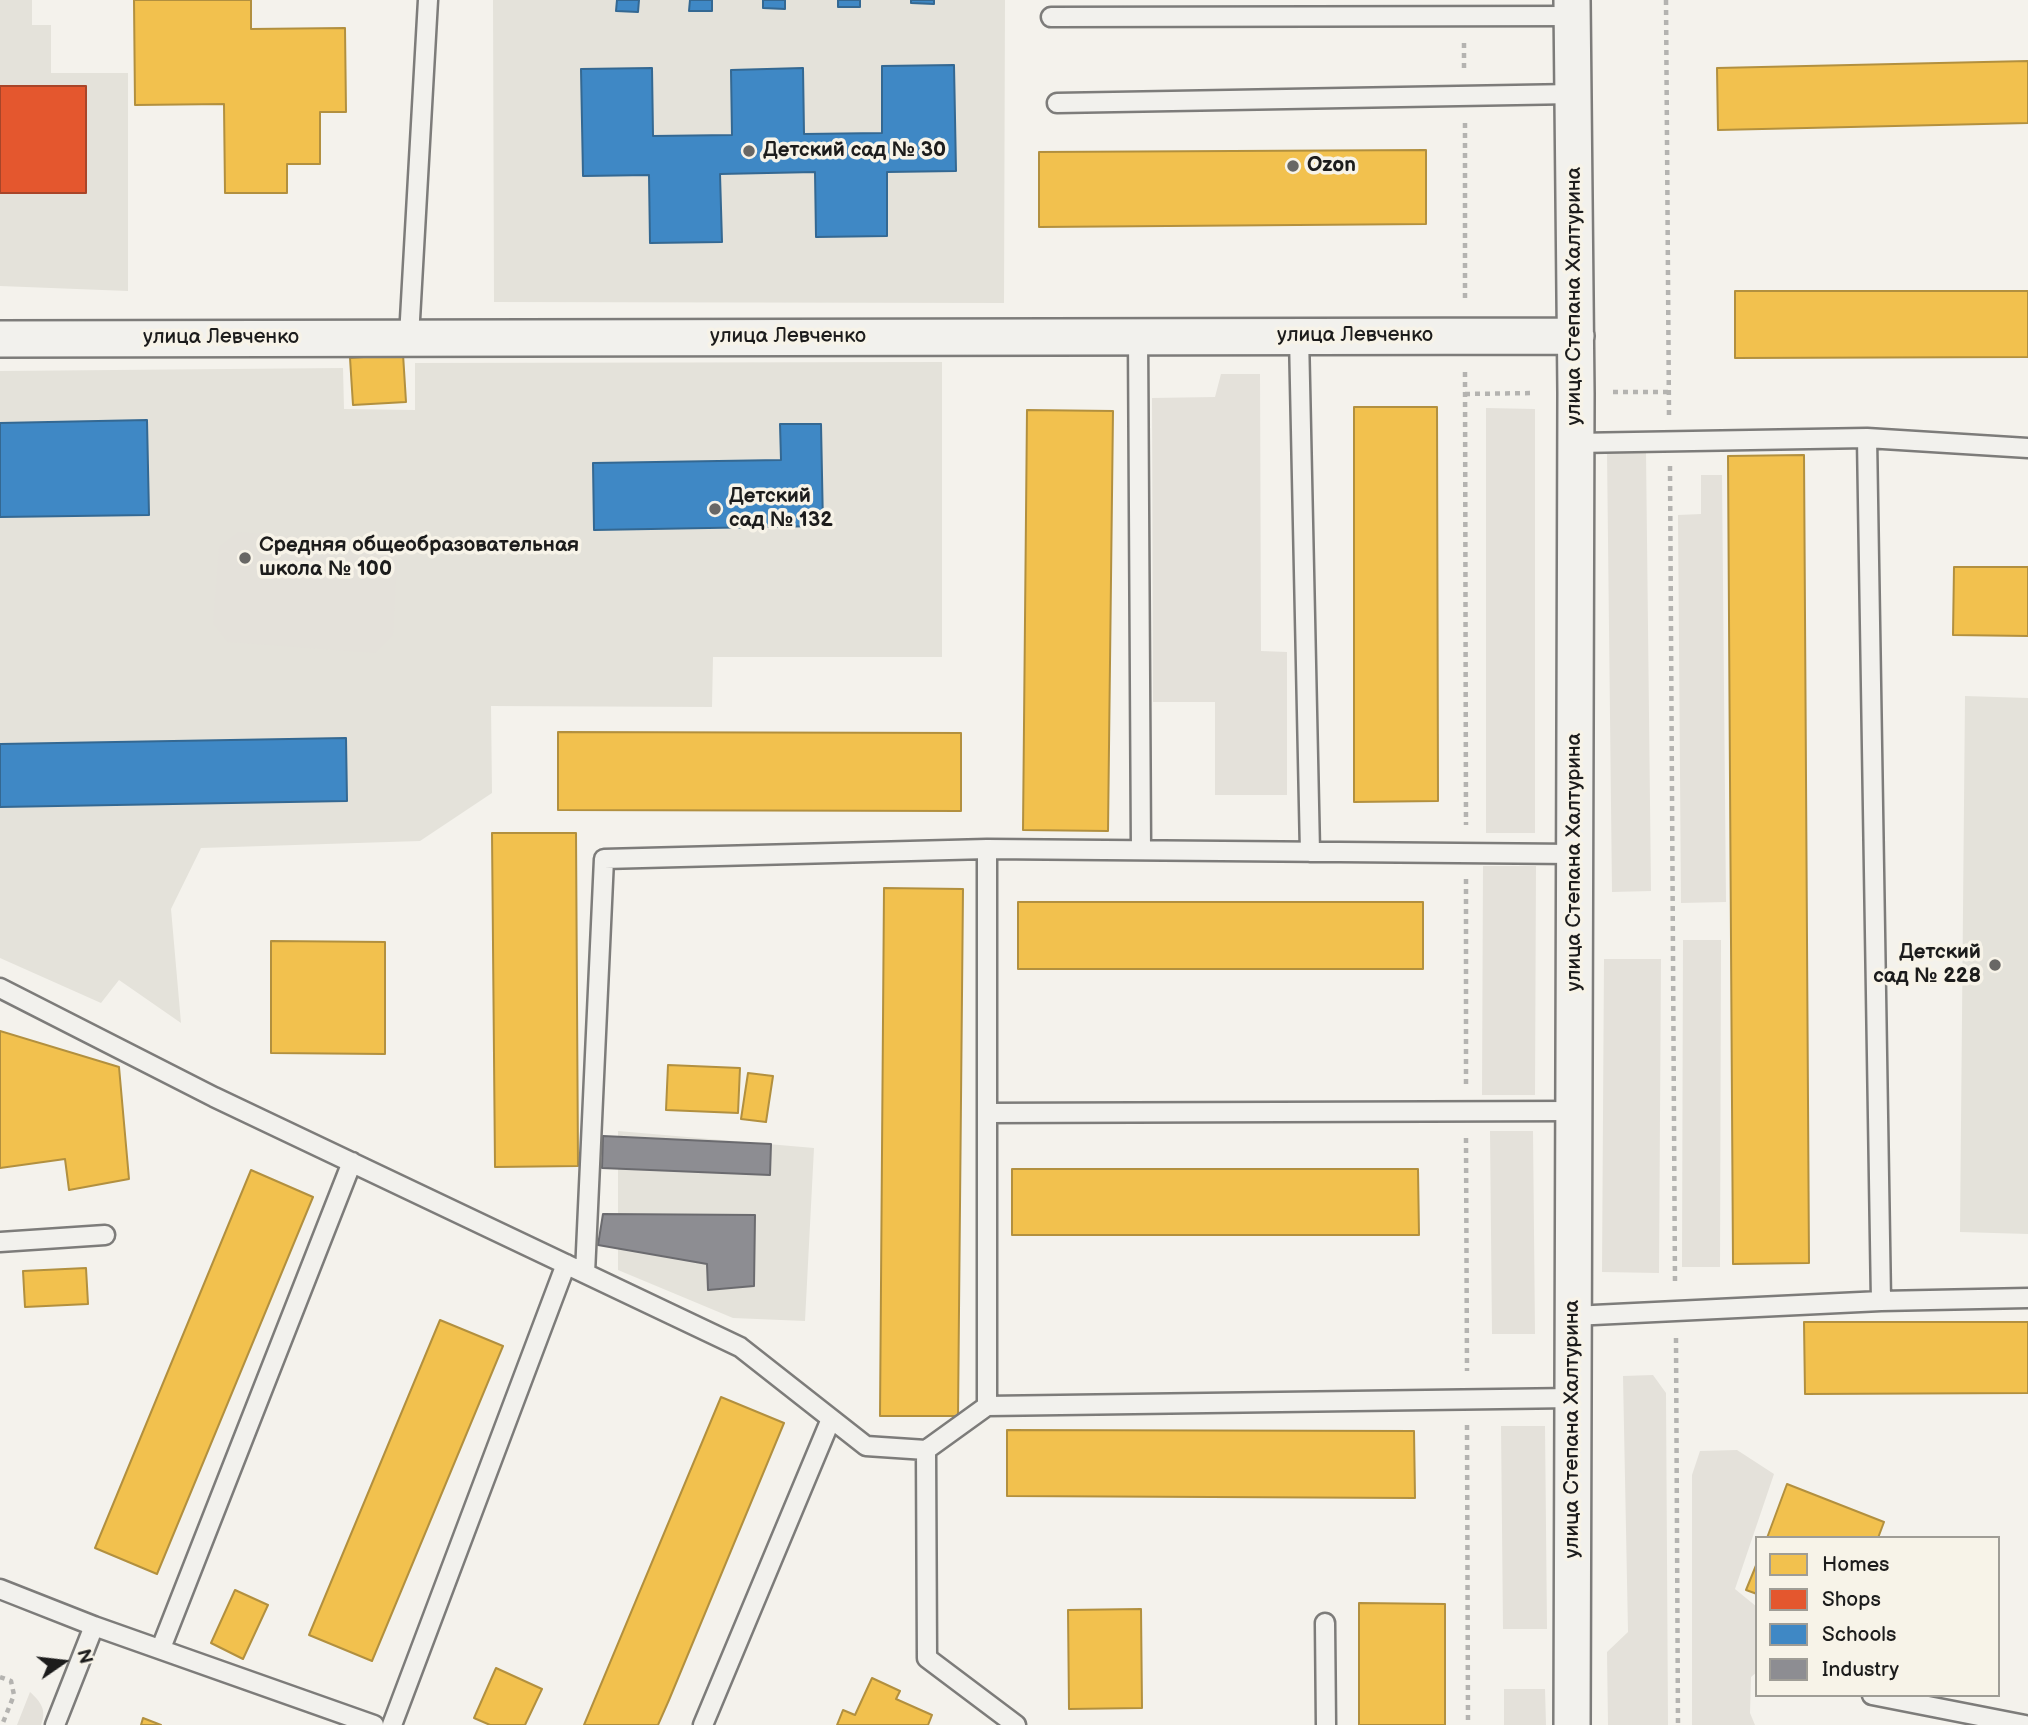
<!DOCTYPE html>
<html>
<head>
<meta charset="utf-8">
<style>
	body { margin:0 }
	#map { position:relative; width:2028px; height:1725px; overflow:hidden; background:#f4f2ec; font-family:"Balsamiq Sans",sans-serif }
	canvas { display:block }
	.legend { position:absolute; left:1755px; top:1536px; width:245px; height:161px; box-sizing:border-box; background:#f7f3e8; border:2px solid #9f9d96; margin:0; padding:9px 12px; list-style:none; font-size:21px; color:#1c1c1c }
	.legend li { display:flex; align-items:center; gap:14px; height:35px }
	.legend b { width:35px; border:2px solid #9f9d96 }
	.north { position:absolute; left:28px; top:1627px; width:70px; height:70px; -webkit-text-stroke:5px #f7f3e8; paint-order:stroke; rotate:76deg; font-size:19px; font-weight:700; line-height:28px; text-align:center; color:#1c1c1c }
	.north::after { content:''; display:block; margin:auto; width:24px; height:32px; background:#1c1c1c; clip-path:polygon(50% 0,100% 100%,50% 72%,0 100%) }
</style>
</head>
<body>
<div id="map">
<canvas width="2028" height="1725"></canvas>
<ul class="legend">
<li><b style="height:19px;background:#f2c14e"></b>Homes</li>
<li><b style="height:19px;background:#e4572e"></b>Shops</li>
<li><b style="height:19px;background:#3f88c5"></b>Schools</li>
<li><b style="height:19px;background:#8d8d92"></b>Industry</li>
</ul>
<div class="north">N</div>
</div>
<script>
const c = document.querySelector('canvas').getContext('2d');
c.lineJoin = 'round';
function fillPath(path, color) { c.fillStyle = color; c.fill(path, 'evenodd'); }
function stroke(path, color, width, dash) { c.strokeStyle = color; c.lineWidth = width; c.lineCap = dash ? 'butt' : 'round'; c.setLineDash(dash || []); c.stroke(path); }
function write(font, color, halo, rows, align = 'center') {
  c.font = font + ' "Balsamiq Sans",sans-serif'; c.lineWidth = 7; c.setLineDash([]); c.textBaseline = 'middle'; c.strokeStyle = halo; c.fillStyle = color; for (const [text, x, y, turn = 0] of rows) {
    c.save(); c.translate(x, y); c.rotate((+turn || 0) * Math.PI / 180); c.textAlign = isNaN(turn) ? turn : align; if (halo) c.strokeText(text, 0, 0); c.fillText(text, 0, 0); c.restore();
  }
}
const built = new Path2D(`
	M0,0H32V25H51V73H128V291L0,286Z
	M493,0H1005L1004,303L494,302Z
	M942,362V657H713L712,707L491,706L492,793L420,841L201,848L171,909L181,1023L119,980L101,1003L0,958V371L343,368L344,409L415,410V363Z
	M1965,696L2028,698V1234L1960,1232Z
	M618,1131L814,1148L805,1321L733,1318L618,1270Z`);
const green = new Path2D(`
	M1221,374H1260L1261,651L1287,652V795H1215V702H1153L1152,398L1215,397Z
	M1486,408L1535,409V833H1486Z
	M1607,452H1646L1651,891L1612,892Z
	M1701,475H1722L1726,902L1681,903L1678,515L1701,514Z
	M239,532L381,544L397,557L393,636L376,653L228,642L213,623L219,547Z
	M1483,866H1536L1535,1095H1482Z
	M1683,940H1721L1720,1267H1682Z
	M1604,959H1661L1659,1273L1602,1272Z
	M1490,1131H1533L1535,1334H1492Z
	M1653,1375L1666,1393L1668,1725H1608L1607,1652L1628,1632L1623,1376Z
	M1501,1426H1545L1547,1629H1503Z
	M1737,1450L1774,1474L1735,1589L1757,1607V1672L1751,1677L1750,1713L1755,1725H1692V1475L1700,1451Z
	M1504,1689H1545L1546,1725H1504Z
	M30,1692C41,1702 47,1710 41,1725H17Z`);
const homes = new Path2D(`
	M134,0H251V29L345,28L346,112H320V164H287V193H225L224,104L135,105Z
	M2028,61V123L1718,130L1717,68Z
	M1426,150V224L1039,227V152Z
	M1735,291H2028V357L1735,358Z
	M403,354L406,402L353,405L350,358Z
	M1354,407H1437L1438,801L1354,802Z
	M1027,410L1113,411L1108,831L1023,830Z
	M1804,455L1809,1263L1733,1264L1728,456Z
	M1954,567H2028V636L1953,635Z
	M558,732L961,733V811L558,810Z
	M492,833H576L578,1166L495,1167Z
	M884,888L963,889L958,1416H880Z
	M1018,902H1423V969H1018Z
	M271,941L385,942V1054L271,1053Z
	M0,1031L119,1067L129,1179L69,1190L65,1159L0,1168Z
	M668,1065L740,1068L738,1113L666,1110Z
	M748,1073L773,1076L766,1122L741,1119Z
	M1012,1169H1418L1419,1235H1012Z
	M251,1170L313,1197L157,1574L95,1548Z
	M86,1268L88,1304L25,1307L23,1271Z
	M440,1320L503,1346L372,1661L309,1635Z
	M1804,1322H2028V1393L1805,1394Z
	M721,1397L784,1423L669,1700L658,1725H584Z
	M1007,1430L1414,1431L1415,1498L1007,1496Z
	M1787,1484L1884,1522L1878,1538H1767Z
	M1757,1563V1594L1746,1590Z
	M235,1590L268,1605L243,1659L211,1643Z
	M1359,1603L1445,1604V1725H1359Z
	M1141,1609L1142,1708L1069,1709L1068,1610Z
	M496,1668L542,1689L525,1725H490L474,1718Z
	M872,1678L900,1691L896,1699L932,1715L928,1725H837L843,1710L855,1715Z
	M143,1718L161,1725H141Z`);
const shops = new Path2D(`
	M0,86H86V193H0Z`);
const schools = new Path2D(`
	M617,0H639L638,12L616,11Z
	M690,0H712V11H689Z
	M763,0H785V9L763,8Z
	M838,0H860V7H838Z
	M911,0H934V4L911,3Z
	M954,65L956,171L887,172V236L816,237L815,172L720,174L722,242L650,243L649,175L583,176L581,69L652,68L653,136L732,135L731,70L803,68L804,134L882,133V66Z
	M147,420L149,515L0,517V423Z
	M780,424H821L823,526L594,530L593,463L781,460Z
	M346,738L347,801L0,807V744Z`);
const industry = new Path2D(`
	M603,1136L771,1144L770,1175L602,1168Z
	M603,1214L755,1215L754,1286L708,1290L707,1264L598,1245Z`);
const path = new Path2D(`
	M1666,0L1669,416
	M1464,43V69
	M1465,123V300
	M1465,372L1466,825
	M1613,392H1669
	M1465,394L1534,393
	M1670,466L1675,1284
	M1466,879V1084
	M1466,1138L1467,1371
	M1676,1338L1678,1725
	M1467,1425L1468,1725
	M0,1677L11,1681L14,1695L2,1725`);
const service = new Path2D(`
	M1051,17L1573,16
	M1057,103L1573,94
	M1138,336L1141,850
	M1299,336L1310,852
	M409,337L428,0
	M1867,438L1881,1301
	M1576,443L1867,438L2028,448
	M0,988L214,1097L740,1347L866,1446L926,1450L987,1406L1573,1398
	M987,1113L1574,1111
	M0,1242L105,1235
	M585,1273L604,859L987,849L1575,854
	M1573,1316L1881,1301L2028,1298
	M987,1406V849
	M926,1450L927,1658L1016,1725
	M0,1589L94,1626L374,1725
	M1325,1623L1326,1725
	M161,1648L352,1162
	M1872,1695L2025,1725
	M55,1725L94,1626
	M392,1725L566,1264
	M703,1725L831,1419`);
const minor = new Path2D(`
	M0,339L1576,336
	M1572,1725L1576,393L1572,0`);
const markers = [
	[749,151,7,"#686765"],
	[1293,166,7,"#686765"],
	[715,509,7,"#686765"],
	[245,558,7,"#686765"],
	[1995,965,7,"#686765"]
];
const poiNames = [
	["Детский сад № 30",763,151],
	["Ozon",1307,166],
	["Детский",729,497],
	["сад № 132",729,521],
	["Средняя общеобразовательная",259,546],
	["школа № 100",259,570],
	["Детский",1981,953,"right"],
	["сад № 228",1981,977,"right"]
];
const streetNames = [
	["улица Степана Халтурина",1575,296,-90],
	["улица Левченко",1355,336],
	["улица Левченко",788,337],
	["улица Левченко",221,338],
	["улица Степана Халтурина",1575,862,-90],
	["улица Степана Халтурина",1573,1429,-90]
];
fillPath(built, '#e4e2da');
fillPath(green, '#e4e1da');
fillPath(homes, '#f2c14e');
stroke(homes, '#b2903f', 2);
fillPath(shops, '#e4572e');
stroke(shops, '#a84529', 2);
fillPath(schools, '#3f88c5');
stroke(schools, '#346892', 2);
fillPath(industry, '#8d8d92');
stroke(industry, '#6b6b6f', 2);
stroke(service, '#7d7c7a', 23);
stroke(minor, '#7d7c7a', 40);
stroke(path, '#b4b3b0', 4.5, [5, 5]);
stroke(service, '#f2f1ed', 18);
stroke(minor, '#f2f1ed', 35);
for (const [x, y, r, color] of markers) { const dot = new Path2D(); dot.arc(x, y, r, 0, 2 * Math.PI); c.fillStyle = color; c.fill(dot); stroke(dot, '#f7f3e8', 2.5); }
write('bold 21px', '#1c1c1c', '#f7f3e8', poiNames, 'left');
write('21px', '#1c1c1c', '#f7f3e8', streetNames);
</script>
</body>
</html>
